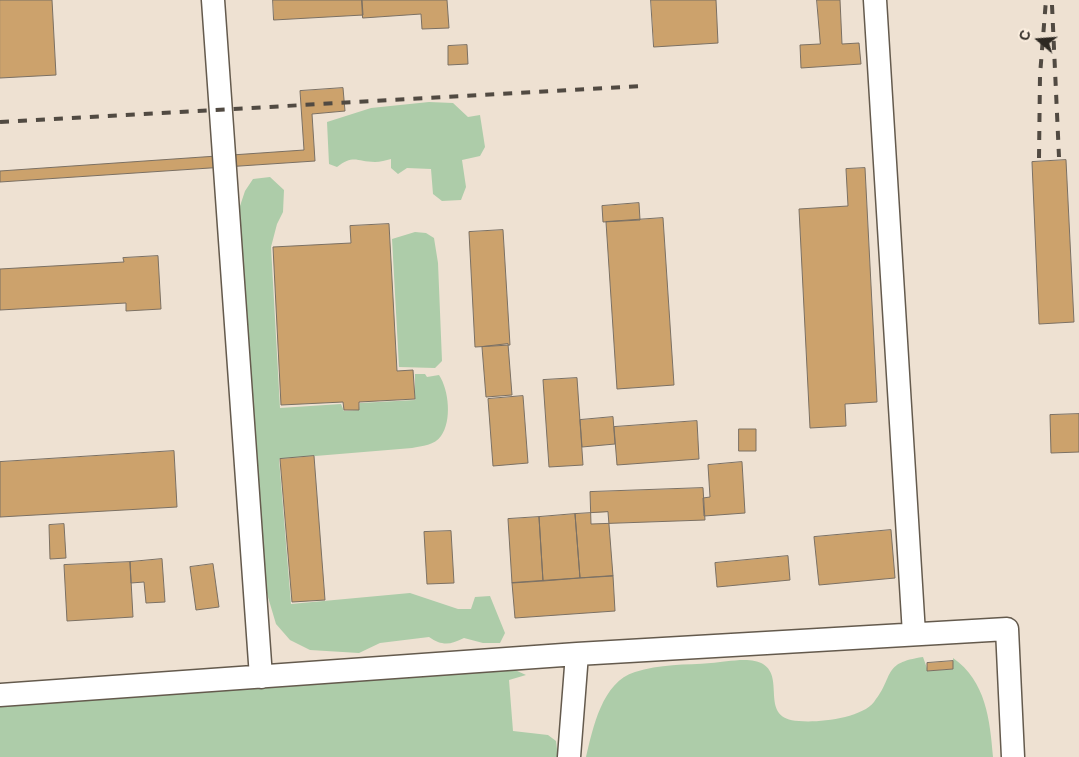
<!DOCTYPE html>
<html>
<head>
<meta charset="utf-8">
<style>
	body { margin:0 }
	#map { position:relative; width:1079px; height:757px; overflow:hidden; background:#eee1d2; font-family:Helvetica,sans-serif }
	canvas { display:block }
	.north { position:absolute; left:1014px; top:15px; width:50px; height:50px; -webkit-text-stroke:4px #fbeedf; paint-order:stroke; rotate:288deg; font-size:14px; font-weight:700; line-height:20px; text-align:center; color:#2d2822 }
	.north::after { content:''; display:block; margin:auto; width:18px; height:22px; background:#2d2822; clip-path:polygon(50% 0,100% 100%,50% 72%,0 100%) }
</style>
</head>
<body>
<div id="map">
<canvas width="1079" height="757"></canvas>
<div class="north">С</div>
</div>
<script>
const c = document.querySelector('canvas').getContext('2d');
c.lineJoin = 'round';
function fillPath(path, color) { c.fillStyle = color; c.fill(path, 'evenodd'); }
function stroke(path, color, width, dash) { c.strokeStyle = color; c.lineWidth = width; c.lineCap = dash ? 'butt' : 'round'; c.setLineDash(dash || []); c.stroke(path); }
const green = new Path2D(`
	M429,102L453,103L468,117L480,115L485,147L480,156L462,160L466,187L461,200L442,201L433,194L431,169L407,168L398,174L391,168V159C386,160 380,162 375,162C357,162 354,154 337,167L329,164L327,122L371,108Z
	M270,177L284,190L283,212L277,224L271,247L280,408L341,404L344,411L359,410L360,403L415,400V374H425L427,377L439,375C449,390 452,421 441,436C435,445 422,446 412,448L279,459L291,604L410,593L458,609H471L475,597L490,596L505,633L500,643H483L464,638C450,645 442,646 429,637L380,643L359,653L310,650L290,640L276,624L262,577L235,221L245,191L253,179Z
	M415,232L426,233L434,238L438,263L442,361L435,368L399,367L392,239Z
	M923,657L928,671L953,669V658C986,681 990,720 993,757H586C593,728 602,682 635,672C659,664 686,665 711,663C725,662 751,656 763,664C786,678 758,719 799,721C818,723 862,718 874,702C895,676 881,663 923,657Z
	M490,668L515,670L526,675L509,680L513,731L548,735L556,741L558,757H0V705Z`);
const building = new Path2D(`
	M0,0H52L56,75L0,78Z
	M273,0H362L363,15L274,20Z
	M362,0H447L449,28L422,29L421,14L363,18Z
	M651,0H716L718,43L654,47Z
	M817,0H840L842,44L859,43L861,64L801,68L800,45L820,44Z
	M467,45L468,64L448,65V46Z
	M343,88L345,111L312,114L315,161L0,182V171L304,150L300,91Z
	M1066,160L1074,322L1039,324L1032,162Z
	M865,168L877,402L845,404L846,426L810,428L799,209L848,206L846,169Z
	M639,203L640,220L603,222L602,206Z
	M663,218L674,385L617,389L606,222Z
	M389,224L397,371L413,370L415,399L359,402V410H344L343,402L281,405L273,247L351,243L350,226Z
	M503,230L510,345L475,347L469,232Z
	M158,256L161,309L126,311V303L0,310V269L124,262L123,258Z
	M508,344L512,395L486,397L482,347Z
	M577,378L583,465L549,467L543,380Z
	M523,396L528,463L493,466L488,399Z
	M1079,414V452L1051,453L1050,415Z
	M613,417L615,444L582,447L580,420Z
	M697,421L699,459L617,465L614,427Z
	M739,429H756V451H739Z
	M174,451L177,507L0,517V462Z
	M314,456L325,600L292,602L280,459Z
	M742,462L745,513L704,516L703,498L710,497L708,465Z
	M703,488L705,520L591,524L590,492Z
	M608,512L613,576L580,578L575,514Z
	M575,514L580,578L543,581L539,517Z
	M539,517L543,581L512,583L508,519Z
	M64,524L66,558L50,559L49,525Z
	M891,530L895,578L819,585L814,537Z
	M451,531L454,583L427,584L424,532Z
	M788,556L790,580L717,587L715,563Z
	M162,559L165,602L146,603L144,582L131,583L130,562Z
	M130,562L133,617L67,621L64,565Z
	M213,564L219,607L196,610L190,567Z
	M613,576L615,611L515,618L512,583Z
	M953,661V669L927,671V663Z`);
const minor = new Path2D(`
	M213,0L261,677
	M875,0L914,634
	M0,695L577,654L1007,629L1013,757
	M569,757L577,654`);
const rail = new Path2D(`
	M1052,5L1059,157
	M0,122L642,86
	M1039,158L1040,75L1046,0`);
fillPath(green, '#adcca9');
fillPath(building, '#cca26c');
stroke(building, '#7b7063', 1);
stroke(minor, '#645a4d', 25);
stroke(minor, '#fff', 22);
stroke(rail, '#514a42', 4, [9, 9]);
</script>
</body>
</html>
